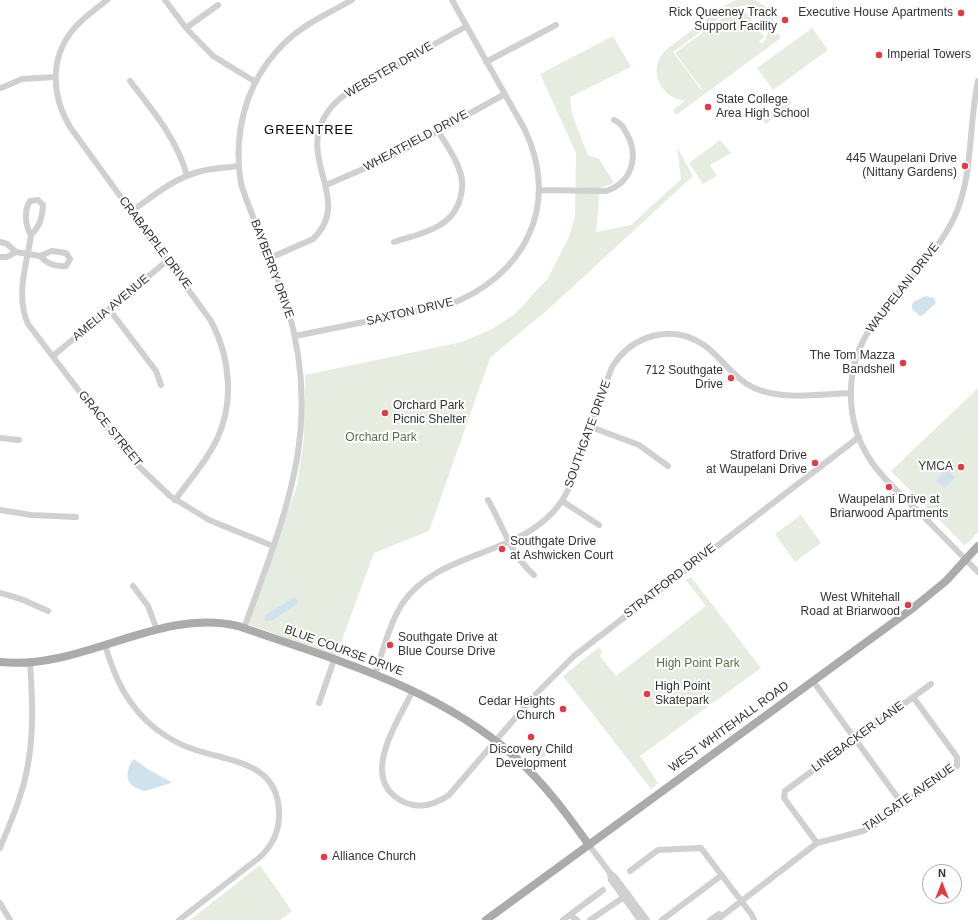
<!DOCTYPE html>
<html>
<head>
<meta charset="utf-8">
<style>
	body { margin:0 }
	#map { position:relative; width:978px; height:920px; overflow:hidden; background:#fff; font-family:Helvetica,sans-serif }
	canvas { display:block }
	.north { position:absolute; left:922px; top:864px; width:40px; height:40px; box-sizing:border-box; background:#fff; border:1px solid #adadad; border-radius:50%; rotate:0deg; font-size:11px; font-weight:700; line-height:16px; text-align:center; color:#333 }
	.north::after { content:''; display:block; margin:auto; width:14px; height:18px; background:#e63946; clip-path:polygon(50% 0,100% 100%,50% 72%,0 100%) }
</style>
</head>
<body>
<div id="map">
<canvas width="978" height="920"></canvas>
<div class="north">N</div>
</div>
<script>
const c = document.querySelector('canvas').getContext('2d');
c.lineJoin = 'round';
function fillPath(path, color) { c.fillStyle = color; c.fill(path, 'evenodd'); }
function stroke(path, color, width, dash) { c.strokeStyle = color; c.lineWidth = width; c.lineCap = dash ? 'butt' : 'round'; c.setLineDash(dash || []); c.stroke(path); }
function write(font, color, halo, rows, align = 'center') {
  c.font = font + ' Helvetica,sans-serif'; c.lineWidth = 4; c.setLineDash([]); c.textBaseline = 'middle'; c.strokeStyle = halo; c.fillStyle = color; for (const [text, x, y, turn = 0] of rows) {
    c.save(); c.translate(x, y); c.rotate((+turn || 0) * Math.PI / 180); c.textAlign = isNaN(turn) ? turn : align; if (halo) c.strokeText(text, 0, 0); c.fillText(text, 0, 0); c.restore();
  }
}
const green = new Path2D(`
	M754,0C770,6 777,20 774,36L778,33L781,38L676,115L673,110L685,101C658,97 646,67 668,48L729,3L736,0ZM747,5C766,8 775,29 762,44L759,41L764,37L743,8L737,12L735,9L675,53L702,89L701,90L673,52L733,8Z
	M812,28L828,50L773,90L757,68Z
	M613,36L631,67L570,97L572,114L588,155L599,159L614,183L600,188L596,232L631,225L681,179L677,147L693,176L553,305L490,358L429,531L374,553L336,656L250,625L249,622L297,485L304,438L305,375L462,342L492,329L515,314L548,278L569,237L575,216L576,153L540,74Z
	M788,98L792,103L766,124L761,118Z
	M720,140L731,153L710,165L717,176L703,184L689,163Z
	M978,388V532L968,543L964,545L891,471Z
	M801,515L821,543L795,562L775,534Z
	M691,577L761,668L640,756L658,783L651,789L563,676L599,647L602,652L600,656L616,676L706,606L686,580Z
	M537,743L547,753L539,762L529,752Z
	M260,865L292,911L280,920H190Z`);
const water = new Path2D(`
	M926,296L934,298L936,303L923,315L920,316L912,309V304L915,301Z
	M946,469L955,477L945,488L936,481Z
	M295,597L298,601L297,604L271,621H265L264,618L267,614Z
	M134,759L146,768L171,782V783L145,791C134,788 125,783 128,771C129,766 130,763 134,759Z`);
const minor = new Path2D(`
	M107,0C95,10 81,19 72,31C49,60 52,97 70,127L211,321C231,359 235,406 214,445C204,464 188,482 175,500
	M165,0L186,28L213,56L254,81
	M186,28L218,5
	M486,62L556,25
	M130,81C153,111 177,139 187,176
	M978,81C968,127 974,175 954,218C934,259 898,289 872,326C844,366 844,421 871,461C885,482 907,500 925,518C943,536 960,554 978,572
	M1,88L22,79L55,77
	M326,185L389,158L505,94
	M539,190L606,191C631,183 639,158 628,136C624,129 622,123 614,120
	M132,211C153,196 173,179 198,172C212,168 225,168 238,166
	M31,235C25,226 24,210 30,201L38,200L43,205C42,218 40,226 31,235C27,264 15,296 28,324L131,459L170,496L209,520L273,546
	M0,242L7,244L16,252
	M394,242C419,234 452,229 460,199C463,189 463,178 459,169C455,156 445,143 438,131
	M0,257H7L16,252L40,256L52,251L66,253L70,259L66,266C55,267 47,264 40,256
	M270,258L313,239C355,199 293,158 329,110C342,92 367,82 386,71C413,56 440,41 467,26
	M109,309L156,371L161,385
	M295,336L448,305C524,277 561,206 525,130L452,0
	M53,356L168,260
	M591,427L639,445L668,466
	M0,438L19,440
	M488,500C503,526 511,555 534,575
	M562,501L599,525
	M0,510L31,515L76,517
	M133,586L148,606L157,630
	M0,593L21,599L48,611
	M244,628C285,515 324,428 287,306C275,264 254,225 241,184C232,129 248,75 290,38C308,22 331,12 352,0
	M105,645C115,679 128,707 156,729C169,739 182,746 196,750C232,762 277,763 279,811C280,830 273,845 260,857L179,920
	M375,674C383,651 389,625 402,604C437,552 512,557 553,512C570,494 576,470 584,447C593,420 602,393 612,367C632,335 672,323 704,345C722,358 733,378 754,388C784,401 819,394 851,393
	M813,681L903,805
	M413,690C399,721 355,781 406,803C421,809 436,804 449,795L535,695L574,656L859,437
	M319,703L334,660
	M817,843L784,798L785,791L931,684
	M589,845L610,873L611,880L640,920
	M0,848C12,819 25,789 29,758C34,726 32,694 30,662
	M630,871L658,850L701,848L752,915L754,920
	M610,873L615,877L647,920
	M0,903L10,920
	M570,915L577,920
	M563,920L603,890
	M590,920L627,895
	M662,920L722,875
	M710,920L719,914
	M717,920L817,843L863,831L873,826L957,766V757L913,697`);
const major = new Path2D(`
	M0,662C82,671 158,607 238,626C335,660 437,687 515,757C544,783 566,813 589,845
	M486,920L913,608L946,581L978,546`);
const markers = [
	[961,13,4,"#e63946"],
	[785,20,4,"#e63946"],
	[879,55,4,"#e63946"],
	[708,107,4,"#e63946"],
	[965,166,4,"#e63946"],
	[903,363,4,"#e63946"],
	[731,378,4,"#e63946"],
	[385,413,4,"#e63946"],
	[815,463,4,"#e63946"],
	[961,467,4,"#e63946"],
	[889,487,4,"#e63946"],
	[502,549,4,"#e63946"],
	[908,605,4,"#e63946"],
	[390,645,4,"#e63946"],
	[647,694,4,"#e63946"],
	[563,709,4,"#e63946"],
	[531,737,4,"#e63946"],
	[324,857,4,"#e63946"]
];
const poiNames = [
	["Rick Queeney Track",777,13],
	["Support Facility",777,27],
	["Executive House Apartments",953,13],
	["Imperial Towers",887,55,"left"],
	["State College",716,100,"left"],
	["Area High School",716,114,"left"],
	["445 Waupelani Drive",957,159],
	["(Nittany Gardens)",957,173],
	["The Tom Mazza",895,356],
	["Bandshell",895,370],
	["712 Southgate",723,371],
	["Drive",723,385],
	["Orchard Park",393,406,"left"],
	["Picnic Shelter",393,420,"left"],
	["Stratford Drive",807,456],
	["at Waupelani Drive",807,470],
	["YMCA",953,467],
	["Waupelani Drive at",889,500,"center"],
	["Briarwood Apartments",889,514,"center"],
	["Southgate Drive",510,542,"left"],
	["at Ashwicken Court",510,556,"left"],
	["West Whitehall",900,598],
	["Road at Briarwood",900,612],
	["Southgate Drive at",398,638,"left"],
	["Blue Course Drive",398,652,"left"],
	["High Point",655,687,"left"],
	["Skatepark",655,701,"left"],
	["Cedar Heights",555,702],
	["Church",555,716],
	["Discovery Child",531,750,"center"],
	["Development",531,764,"center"],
	["Alliance Church",332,857,"left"]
];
const streetNames = [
	["WEBSTER DRIVE",389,70,-30],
	["WHEATFIELD DRIVE",416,141,-28],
	["CRABAPPLE DRIVE",155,243,53],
	["BAYBERRY DRIVE",272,269,70],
	["WAUPELANI DRIVE",903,288,-52],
	["AMELIA AVENUE",111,308,-40],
	["SAXTON DRIVE",410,312,-13],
	["GRACE STREET",110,429,51],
	["SOUTHGATE DRIVE",588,434,-70],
	["STRATFORD DRIVE",670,581,-38],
	["BLUE COURSE DRIVE",344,651,20],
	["WEST WHITEHALL ROAD",729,727,-36],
	["LINEBACKER LANE",858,737,-36],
	["TAILGATE AVENUE",909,798,-35]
];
const parkNames = [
	["Orchard Park",381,438],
	["High Point Park",698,664]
];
const neighbourhoodNames = [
	["GREENTREE",309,130]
];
fillPath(green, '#e6ecdf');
fillPath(water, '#cfe2ee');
stroke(minor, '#d0d0d0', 6);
stroke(major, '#ababab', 8);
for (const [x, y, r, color] of markers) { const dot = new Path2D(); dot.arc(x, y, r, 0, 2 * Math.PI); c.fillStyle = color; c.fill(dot); stroke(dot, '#fff', 1.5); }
write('12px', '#333', '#fff', poiNames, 'right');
write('12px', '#333', '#fff', streetNames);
write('12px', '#56703f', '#fff', parkNames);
c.letterSpacing = '1px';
write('13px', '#000', '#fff', neighbourhoodNames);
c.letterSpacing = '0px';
</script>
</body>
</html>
